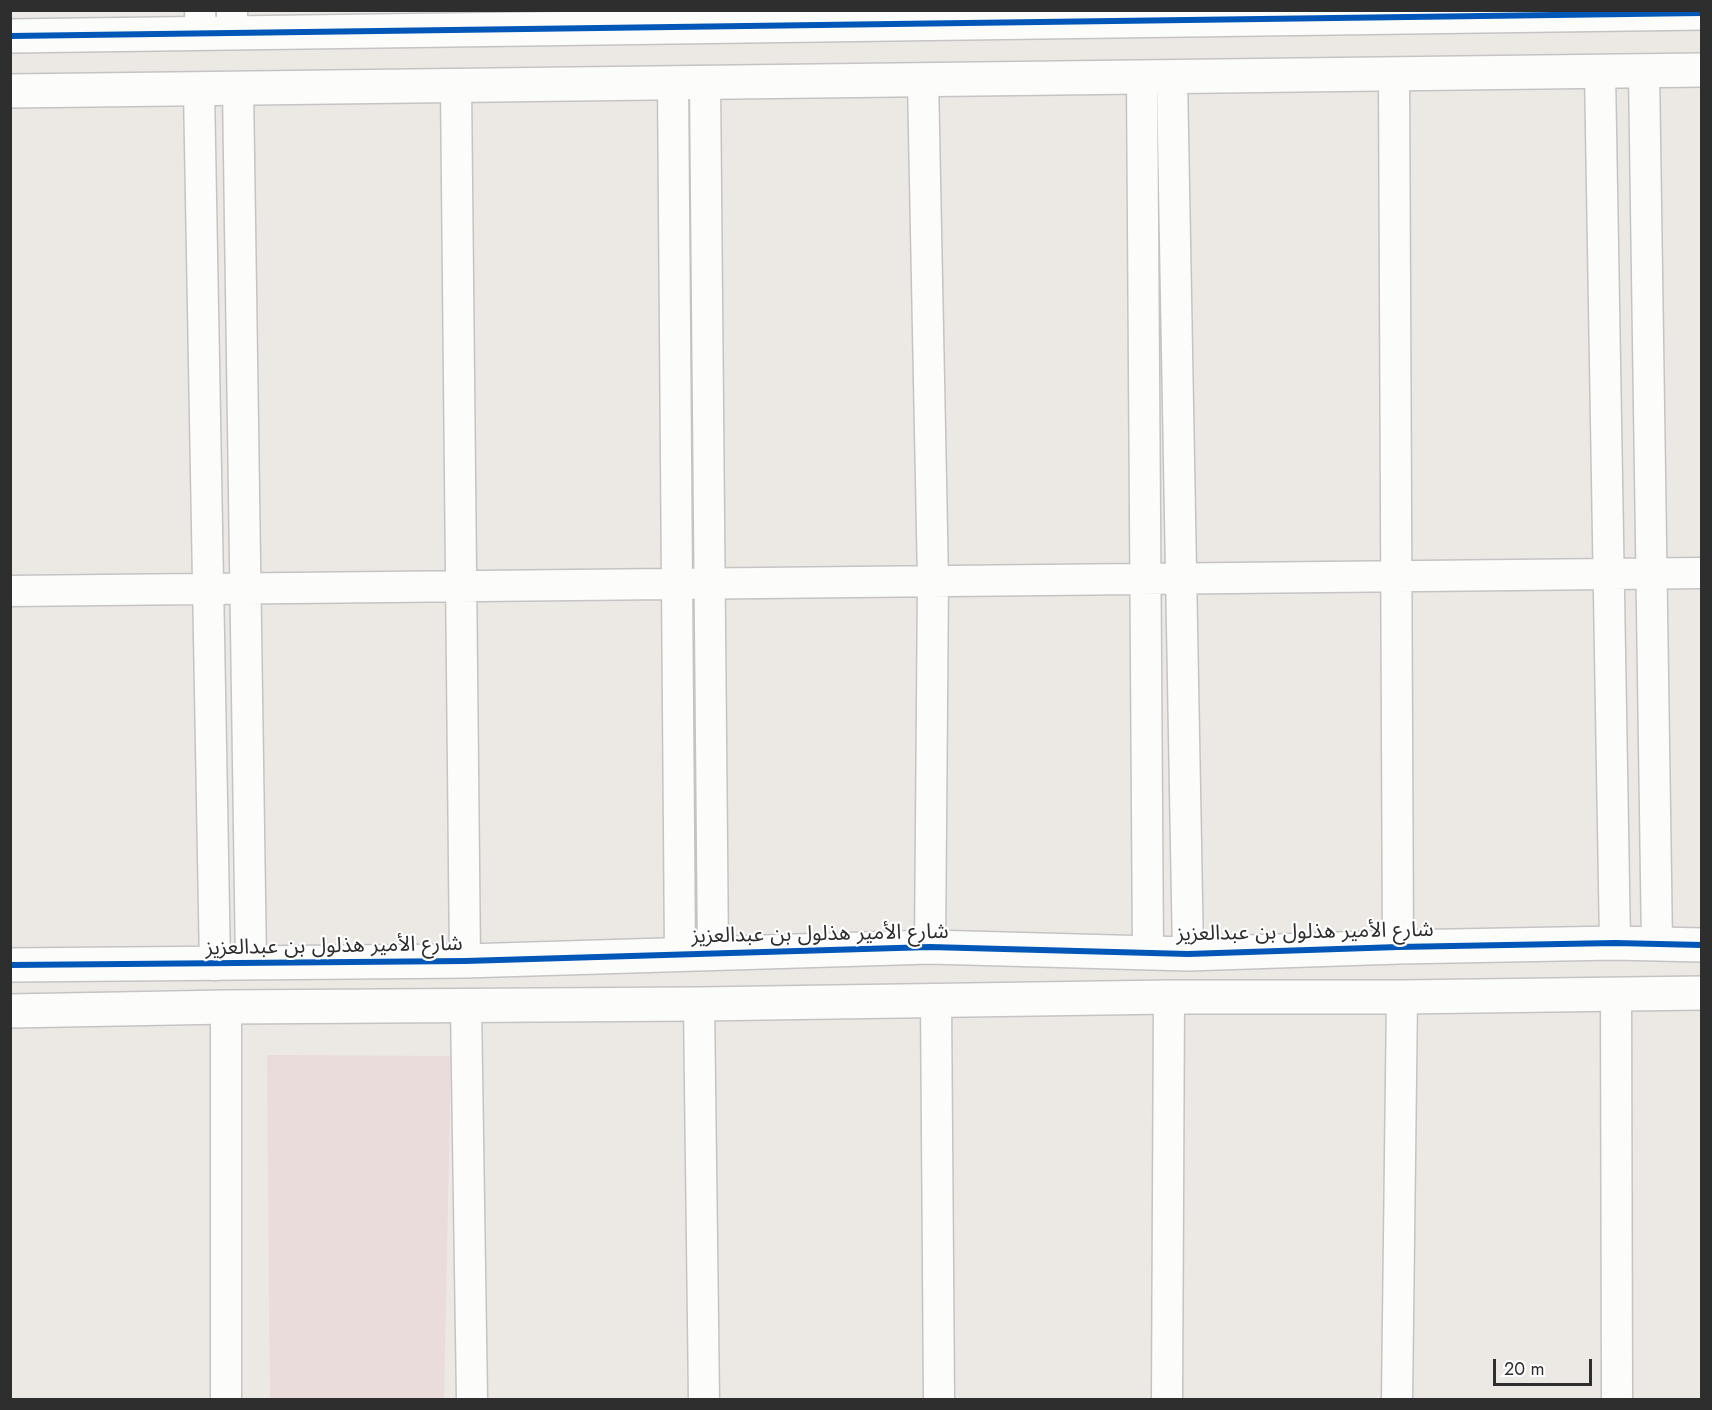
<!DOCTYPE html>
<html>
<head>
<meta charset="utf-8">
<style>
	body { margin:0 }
	#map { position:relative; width:1712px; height:1410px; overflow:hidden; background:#ece8e4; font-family:Jost,sans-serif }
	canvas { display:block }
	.frame { position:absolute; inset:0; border:12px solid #2e2e2e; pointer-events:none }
	.scale { position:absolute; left:1493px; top:1359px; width:99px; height:27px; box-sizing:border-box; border:3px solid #2e2e2e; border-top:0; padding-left:8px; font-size:18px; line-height:21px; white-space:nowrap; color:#2e2e2e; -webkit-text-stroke:4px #fff; paint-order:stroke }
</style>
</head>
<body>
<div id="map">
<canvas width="1712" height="1410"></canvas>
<div class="frame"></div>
<div class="scale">20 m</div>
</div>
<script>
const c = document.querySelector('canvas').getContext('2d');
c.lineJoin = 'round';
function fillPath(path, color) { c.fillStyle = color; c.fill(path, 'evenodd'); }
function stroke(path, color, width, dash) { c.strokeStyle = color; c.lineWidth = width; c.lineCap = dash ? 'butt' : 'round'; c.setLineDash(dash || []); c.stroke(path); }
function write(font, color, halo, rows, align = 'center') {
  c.font = font + ' Jost,"Noto Sans Arabic",sans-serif'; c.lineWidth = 4.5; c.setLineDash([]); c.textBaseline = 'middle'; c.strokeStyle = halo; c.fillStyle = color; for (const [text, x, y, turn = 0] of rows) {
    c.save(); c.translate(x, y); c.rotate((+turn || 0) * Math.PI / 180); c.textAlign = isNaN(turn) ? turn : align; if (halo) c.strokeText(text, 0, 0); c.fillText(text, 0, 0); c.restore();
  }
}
const medical = new Path2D(`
	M267,1055L451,1056L444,1399H270Z`);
const street = new Path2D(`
	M200,10L201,34
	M232,10V33
	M1644,71L1657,944
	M1600,72L1615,943
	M1394,74L1398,947
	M1142,77L1148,953
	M1172,77L1188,954
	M923,80L933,581L930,947
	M705,82L713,954
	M673,83L680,955
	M456,86L465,961
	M238,88L251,964
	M199,89L215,965
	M10,591L1702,573
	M1616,994L1617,1400
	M936,1000L939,1400
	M699,1004L704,1400
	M466,1005L472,1400
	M226,1007V1400
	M1167,1400L1169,997
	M1397,1400L1402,997`);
const secondary = new Path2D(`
	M10,36L1702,13
	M10,91L1702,70
	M10,965L465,961L930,947L1188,954L1398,947L1615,943L1702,945
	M10,1011L226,1007L699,1004L1169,997H1402L1702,993`);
const cycleway = new Path2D(`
	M10,36L1702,13
	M10,965L465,961L930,947L1188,954L1398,947L1615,943L1702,945`);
const streetNames = [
	["شارع الأمير هذلول بن عبدالعزيز",1305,933,-1],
	["شارع الأمير هذلول بن عبدالعزيز",820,935,-1],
	["شارع الأمير هذلول بن عبدالعزيز",334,947,-1]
];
fillPath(medical, '#e9dcdb');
stroke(street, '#c5c4c5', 33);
stroke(secondary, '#c5c4c5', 36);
stroke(street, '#fcfcfb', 30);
stroke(secondary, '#fcfcfb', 33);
stroke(cycleway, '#0057b8', 6);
write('21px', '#2e2e2e', '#fff', streetNames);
</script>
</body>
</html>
